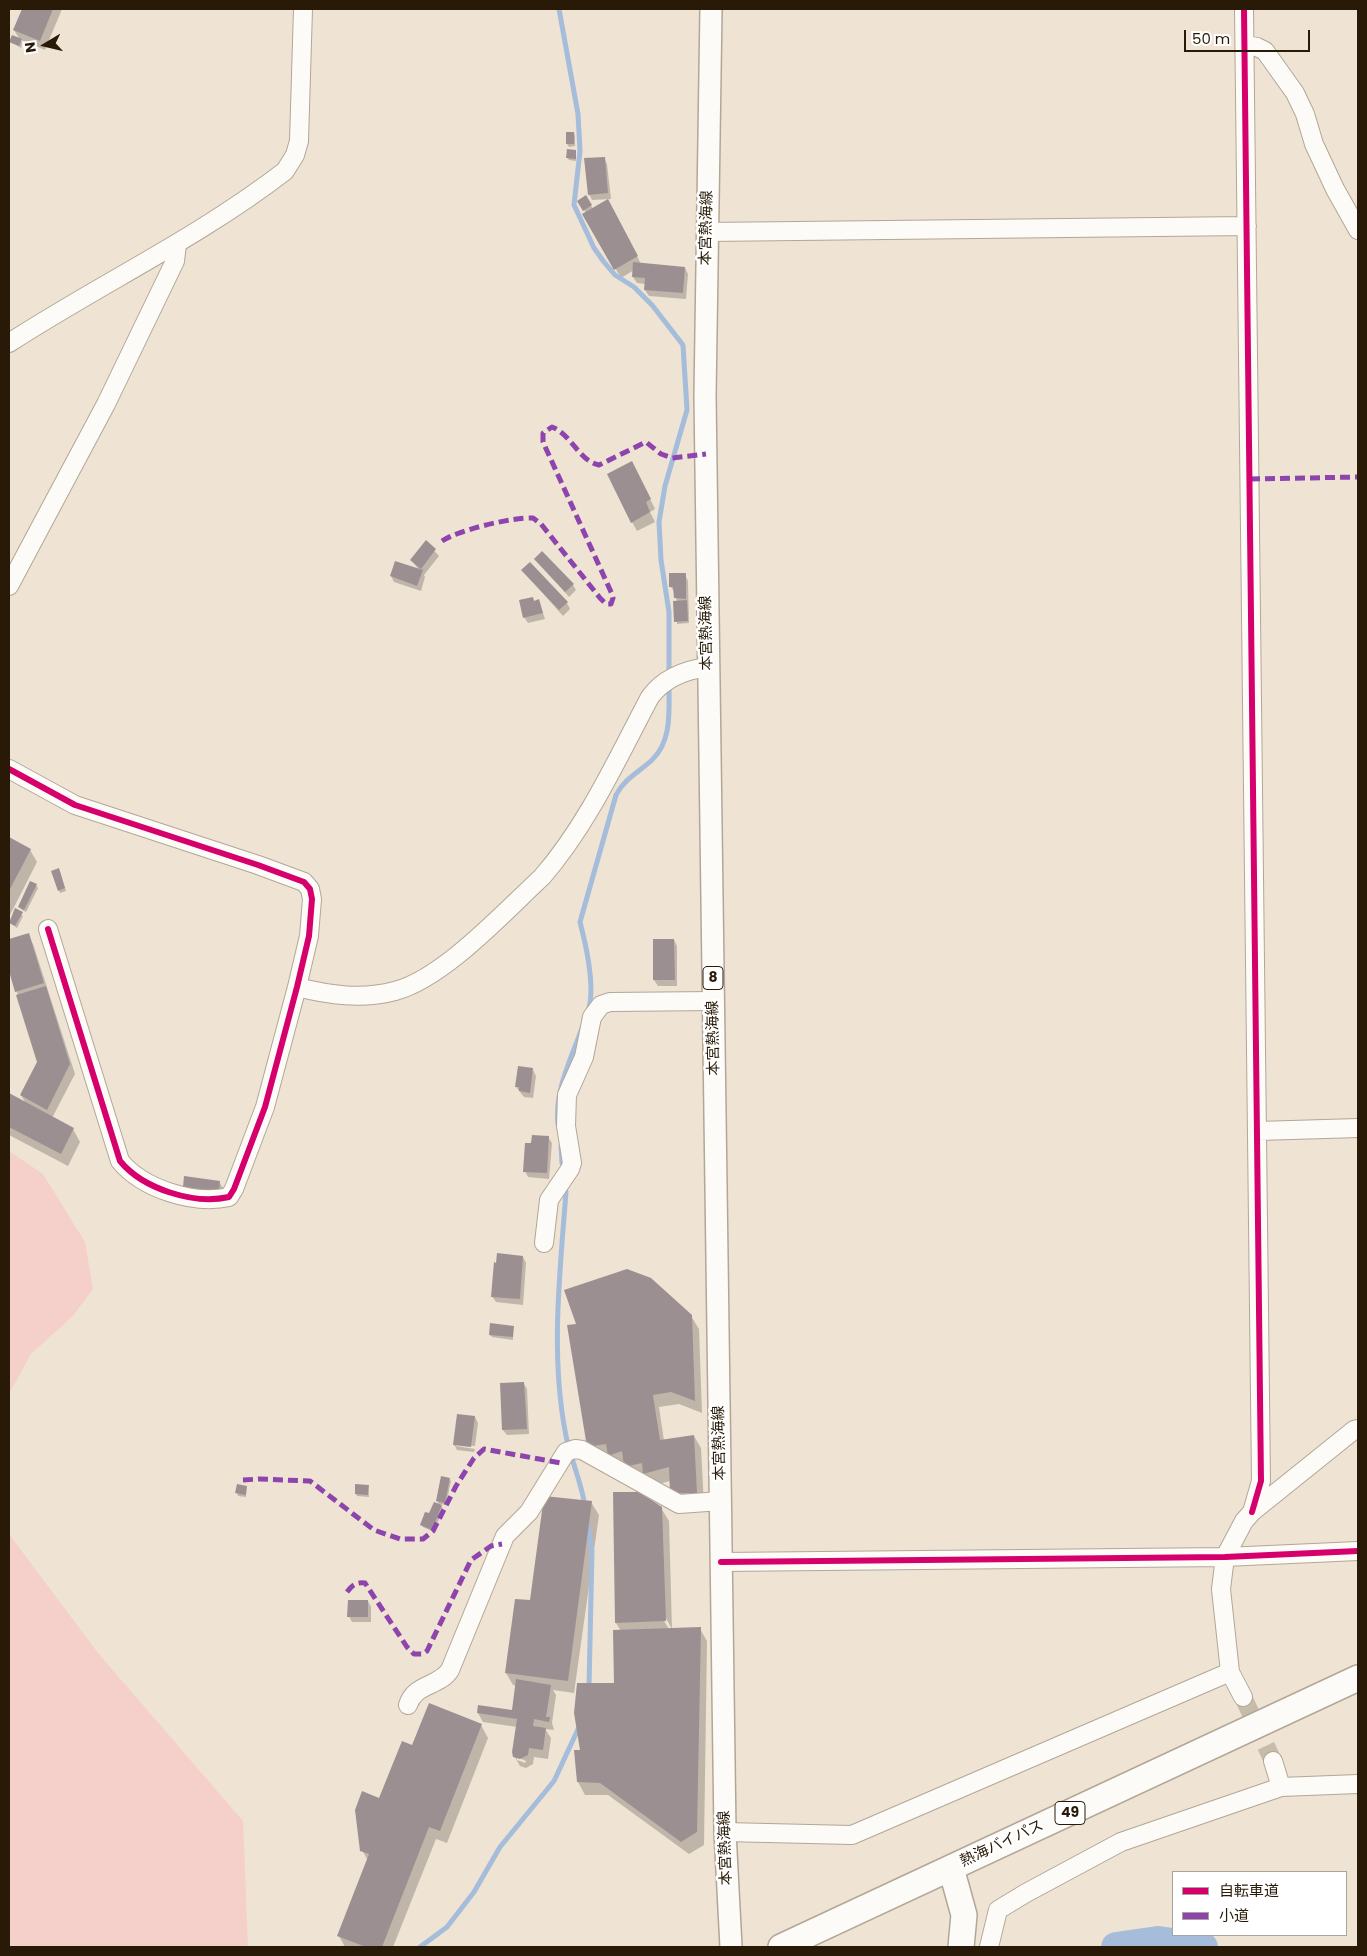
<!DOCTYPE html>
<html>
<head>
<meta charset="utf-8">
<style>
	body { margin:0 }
	#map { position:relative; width:1367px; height:1956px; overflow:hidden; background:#efe3d3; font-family:Poppins,"Noto Sans JP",sans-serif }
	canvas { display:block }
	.frame { position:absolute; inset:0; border:10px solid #281a06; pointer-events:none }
	.legend { position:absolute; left:1172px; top:1871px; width:175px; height:65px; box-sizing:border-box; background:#fff; border:1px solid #a9a39b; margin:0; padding:6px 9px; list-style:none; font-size:15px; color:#281a06 }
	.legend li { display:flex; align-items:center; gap:10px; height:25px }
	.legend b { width:25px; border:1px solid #a9a39b }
	.north { position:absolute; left:20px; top:20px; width:50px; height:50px; -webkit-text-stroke:4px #fff; paint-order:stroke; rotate:261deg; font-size:14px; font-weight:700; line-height:20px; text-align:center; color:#281a06 }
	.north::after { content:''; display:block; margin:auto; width:18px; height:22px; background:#281a06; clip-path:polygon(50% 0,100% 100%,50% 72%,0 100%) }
	.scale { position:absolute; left:1184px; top:30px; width:126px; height:22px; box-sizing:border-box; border:2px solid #281a06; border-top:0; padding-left:6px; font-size:15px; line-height:18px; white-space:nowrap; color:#281a06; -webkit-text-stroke:4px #fff; paint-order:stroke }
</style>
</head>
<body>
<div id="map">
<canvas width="1367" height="1956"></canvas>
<div class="frame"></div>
<ul class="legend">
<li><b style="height:6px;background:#d6006c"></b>自転車道</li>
<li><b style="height:6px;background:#8e44ad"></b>小道</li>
</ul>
<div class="north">N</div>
<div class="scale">50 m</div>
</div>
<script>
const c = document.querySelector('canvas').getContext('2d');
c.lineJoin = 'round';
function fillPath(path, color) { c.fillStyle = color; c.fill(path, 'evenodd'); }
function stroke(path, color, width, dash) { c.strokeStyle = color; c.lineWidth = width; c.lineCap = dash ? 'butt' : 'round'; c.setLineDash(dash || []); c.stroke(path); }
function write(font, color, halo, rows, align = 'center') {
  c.font = font + ' Poppins,"Noto Sans JP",sans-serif'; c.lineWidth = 5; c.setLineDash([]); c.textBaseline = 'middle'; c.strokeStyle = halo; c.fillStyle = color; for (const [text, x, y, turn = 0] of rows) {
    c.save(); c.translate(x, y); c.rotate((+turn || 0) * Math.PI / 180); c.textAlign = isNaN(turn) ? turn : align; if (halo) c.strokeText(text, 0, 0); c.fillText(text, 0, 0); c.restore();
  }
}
const green = new Path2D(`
	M9,1151L43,1174L85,1242L93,1289L73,1316L31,1354L9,1394Z
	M9,1534L98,1653L243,1821L248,1947H9Z`);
const shadow = new Path2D(`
	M23,9H62L45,50L21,40L22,43L21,48L11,42L20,40L14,30Z
	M567,133H574L575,136V146L569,147L567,144Z
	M575,151L576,161L569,160L567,157Z
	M604,158L607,164L611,199L592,200L589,194Z
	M586,197L593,209H613L641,264L685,268L688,274L686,299L649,296L645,290L646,284L637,283L633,277L634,270L621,278L584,214L586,213L579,201Z
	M637,472L655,509L650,512L655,522L637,531L632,522Z
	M426,542L439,556L424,575L425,577L421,591L394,582L391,576L420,571L411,560Z
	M536,559L573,585L576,590L569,597Z
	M522,570L567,603L570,609L563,616Z
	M685,575L688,581L689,623L677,624V602L675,592L670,586Z
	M532,598L535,602L539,601L545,619L528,623L524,617Z
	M9,838L30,850L37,862L9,917Z
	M60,872L66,891L60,893L59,890Z
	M36,885L38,888L26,912L21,909L19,906Z
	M16,910L23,916L17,928L9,922Z
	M28,934L33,944L75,1074L52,1118L73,1129L80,1142L68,1166L9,1135V1094L26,1104L21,1095L39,1062L9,967V940Z
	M674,940L677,946V986H658L654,980Z
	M533,1070L536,1076L533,1098L524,1097L516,1087Z
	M548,1137L552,1143L549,1179L528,1177L525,1171L532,1145Z
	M219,1182L223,1188L221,1197L187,1193L184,1187Z
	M523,1257L526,1263L523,1305L496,1302L492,1296Z
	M691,1316L699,1329L702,1413L679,1404L659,1407L664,1441L694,1436L701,1448L704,1505H678L670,1481L651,1486L588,1446Z
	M513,1327V1340L492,1337L490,1335Z
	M524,1384L527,1389L529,1434L507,1435L503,1430Z
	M475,1417L478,1423L475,1446L456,1444V1446L475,1449L474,1452L457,1450L454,1444Z
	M449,1479L451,1481L446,1505L440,1504L443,1509L434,1532L423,1527L422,1525L439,1505L437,1501Z
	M368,1486L369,1497L357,1496L356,1494Z
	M246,1487V1497L238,1496L237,1493Z
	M591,1502L599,1515L574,1693L553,1690L556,1695L552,1723L554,1730L545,1729L551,1738L548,1759L534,1757L533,1764L526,1768L520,1766L515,1757L517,1727L483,1722L478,1713L513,1711L517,1686L513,1685L506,1673L531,1602ZM517,1757L526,1761L525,1763L517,1760Z
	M661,1508L669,1521L672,1629L664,1615L661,1616L669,1629H700L707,1641L704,1845L689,1854L608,1795H585L578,1782L582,1751L616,1684L621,1631L616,1623Z
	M368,1601L371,1607V1622H352L349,1616Z
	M481,1725L488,1738L447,1843L436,1839L393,1947H345L339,1936L368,1861L362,1850L380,1799L413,1747Z`);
const stream = new Path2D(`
	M559,9L578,114L580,151L574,205L594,248L604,262L615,275L634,287L652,305L683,345L687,410L665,486L659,522L661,560L669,612V675
	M588,1011C596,988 586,945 580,922L616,795C624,779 639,772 652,760C672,741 669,711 669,686
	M558,1125C554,1092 571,1059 582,1028
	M561,1146L562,1163
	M566,1192C560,1272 550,1356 566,1436C571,1460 581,1481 585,1506
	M587,1521L592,1551L589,1687
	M420,1947L447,1927L474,1892L500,1847L554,1781L580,1725`);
const river = new Path2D(`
	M1116,1947L1158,1941L1203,1947`);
const building = new Path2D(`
	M22,9H53L40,41L13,30Z
	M12,35L22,39L19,46L9,42Z
	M566,132H574V144H566Z
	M567,149L576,150V159L566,158Z
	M605,157L608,193L588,195L584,158Z
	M586,195L592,205L583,211L577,201Z
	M608,199L638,256L614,270L582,214Z
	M633,262L685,267L683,293L644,290L645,278L632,277Z
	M632,461L651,499L646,502L650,512L631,523L607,474Z
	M426,540L436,549L421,569L410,560Z
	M542,551L574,584L565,592L534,559Z
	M395,561L423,570L417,586L390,576Z
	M530,562L568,602L559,610L521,570Z
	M669,573H686V599L674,598L673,587H669Z
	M533,597L534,601L539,599L543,613L523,618L519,600Z
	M687,600L688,621L674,622L673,601Z
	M9,837L31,849L9,891Z
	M59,868L65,888L58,891L51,871Z
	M30,881L37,884L24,910L18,907Z
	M15,908L23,912L15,926L9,923Z
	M29,933L44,983L15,992L9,971V939Z
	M653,939H674L675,980H653Z
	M46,986L70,1064L47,1110L20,1095L37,1062L16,995Z
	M518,1066L533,1068L530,1093L519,1091V1087H515Z
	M9,1093L74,1128L61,1154L9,1127Z
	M532,1135L549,1136L547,1173L523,1172L525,1143H531Z
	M184,1176L220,1181L219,1192L183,1187Z
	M497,1253L523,1256L520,1299L491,1297L494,1262L496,1263Z
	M627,1269L651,1278L692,1315L695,1401L671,1392L653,1395L660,1440L694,1435L697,1493H670L669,1467L643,1474L642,1463L624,1467L622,1451L608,1456L606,1444L587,1447L567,1325L576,1324L564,1290Z
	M490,1323L514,1326L513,1337L489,1335Z
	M524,1382L527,1429L502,1430L500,1383Z
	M457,1414L475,1416L471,1447L453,1445Z
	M441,1476L450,1478L445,1503L436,1501Z
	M237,1484L247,1486L246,1495L235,1493Z
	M355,1484L369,1485L368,1495L355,1494Z
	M613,1492H639L662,1507L666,1621L615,1623Z
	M544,1496L592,1501L568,1681L505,1673L515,1599L530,1600Z
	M434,1502L442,1505L432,1530L420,1525L425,1512L429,1513Z
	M348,1600H368V1617H347Z
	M701,1627L697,1832L681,1842L600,1783L577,1782L574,1750H580L574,1713L577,1683H614L613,1630Z
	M516,1679L551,1685L546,1717H550L549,1722L534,1719L533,1726L546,1728L543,1750L529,1748L528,1755L520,1759L513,1757L512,1752L517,1719L477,1713L478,1705L512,1710Z
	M429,1703L482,1724L440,1831L429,1827L382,1947H366L337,1936L369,1854L360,1851L355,1810L362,1791L379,1798L402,1741L412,1745Z`);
const minorTunnel = new Path2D(`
	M1243,1697L1273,1761`);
const minor = new Path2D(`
	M1244,9L1261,1481L1252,1512
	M1245,45L1257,47L1265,51L1295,93L1305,114L1314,144L1335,189L1358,230
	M707,232L1247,226
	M9,343C100,284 198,238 285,171L295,155L299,141L303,9
	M9,586L106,404L175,261L177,244
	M9,769L75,805L258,865L304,882L310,889L312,899L309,936L297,987L265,1107L234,1189L229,1197C194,1205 143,1189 120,1161L48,929
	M297,987C329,995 362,1000 395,991C444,978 504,912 542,877C588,824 617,759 650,697C664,678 684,670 708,667
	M1258,1131L1358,1128
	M544,1243L549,1200L570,1169L572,1163L566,1126L567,1095L584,1057L592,1017L601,1005L610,1002L713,1001
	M721,1562L1225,1557L1358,1551
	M1243,1697L1230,1672L1221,1589L1225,1557L1244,1521L1252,1512L1354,1430L1358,1429
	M408,1705C415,1683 439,1687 450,1670L505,1536L529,1512L566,1452L575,1449L582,1450L679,1504L721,1501
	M1273,1761L1281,1787L1358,1784
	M725,1832L852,1835L1230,1672
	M989,1947L998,1910L1026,1893L1121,1842L1281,1787`);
const major = new Path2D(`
	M711,9L705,396L725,1832L731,1947`);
const highway = new Path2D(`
	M951,1868L964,1915L961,1947
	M781,1947L1358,1678`);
const quiet = new Path2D(`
	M1250,479L1358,477
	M442,541C458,530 513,517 533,518L541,524L600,598L606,604H611L613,598L612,594L543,442V433L552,427C571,434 579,461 599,465L646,442L661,454L672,458L706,454
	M243,1480L259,1479L310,1481L374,1530L400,1539H423L433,1531L456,1486L474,1458L484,1449L561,1463
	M347,1592C352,1585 356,1582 365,1583L407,1647L414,1654H423L427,1651L471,1560L491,1546L502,1544`);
const cycleway = new Path2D(`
	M1244,9L1261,1481L1252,1512
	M9,769L75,805L258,865L304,882L310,889L312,899L309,936L297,987L265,1107L234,1189L229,1197C194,1205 143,1189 120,1161L48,929
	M721,1562L1225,1557L1358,1551`);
const shields = [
	[713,978,20],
	[1070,1813,30]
];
const shieldNames = [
	["8",713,978],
	["49",1070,1813]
];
const streetNames = [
	["本宮熱海線",707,228,-89],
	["本宮熱海線",707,633,-91],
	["本宮熱海線",714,1038,-91],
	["本宮熱海線",720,1443,-91],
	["熱海バイパス",1002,1844,-25],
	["本宮熱海線",726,1848,-92]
];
fillPath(green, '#f5d0ca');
fillPath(shadow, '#0003');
stroke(stream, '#a5bcdb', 5);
stroke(river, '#a5bcdb', 30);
fillPath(building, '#9b8f91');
stroke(minorTunnel, '#c7bbaa', 18, [18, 9]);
stroke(minor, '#b2a796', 20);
stroke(major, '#b2a796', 24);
stroke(highway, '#b2a796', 28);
stroke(minor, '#fdfbf8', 18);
stroke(major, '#fdfbf8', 21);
stroke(highway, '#fdfbf8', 25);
stroke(quiet, '#8e44ad', 5, [10, 5]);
stroke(cycleway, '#d6006c', 6);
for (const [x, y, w] of shields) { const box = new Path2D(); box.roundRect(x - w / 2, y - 11.5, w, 23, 4); c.fillStyle = '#fff'; c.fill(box); stroke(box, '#281a06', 1); }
write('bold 14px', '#281a06', null, shieldNames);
write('15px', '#281a06', '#fff', streetNames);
</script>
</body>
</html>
